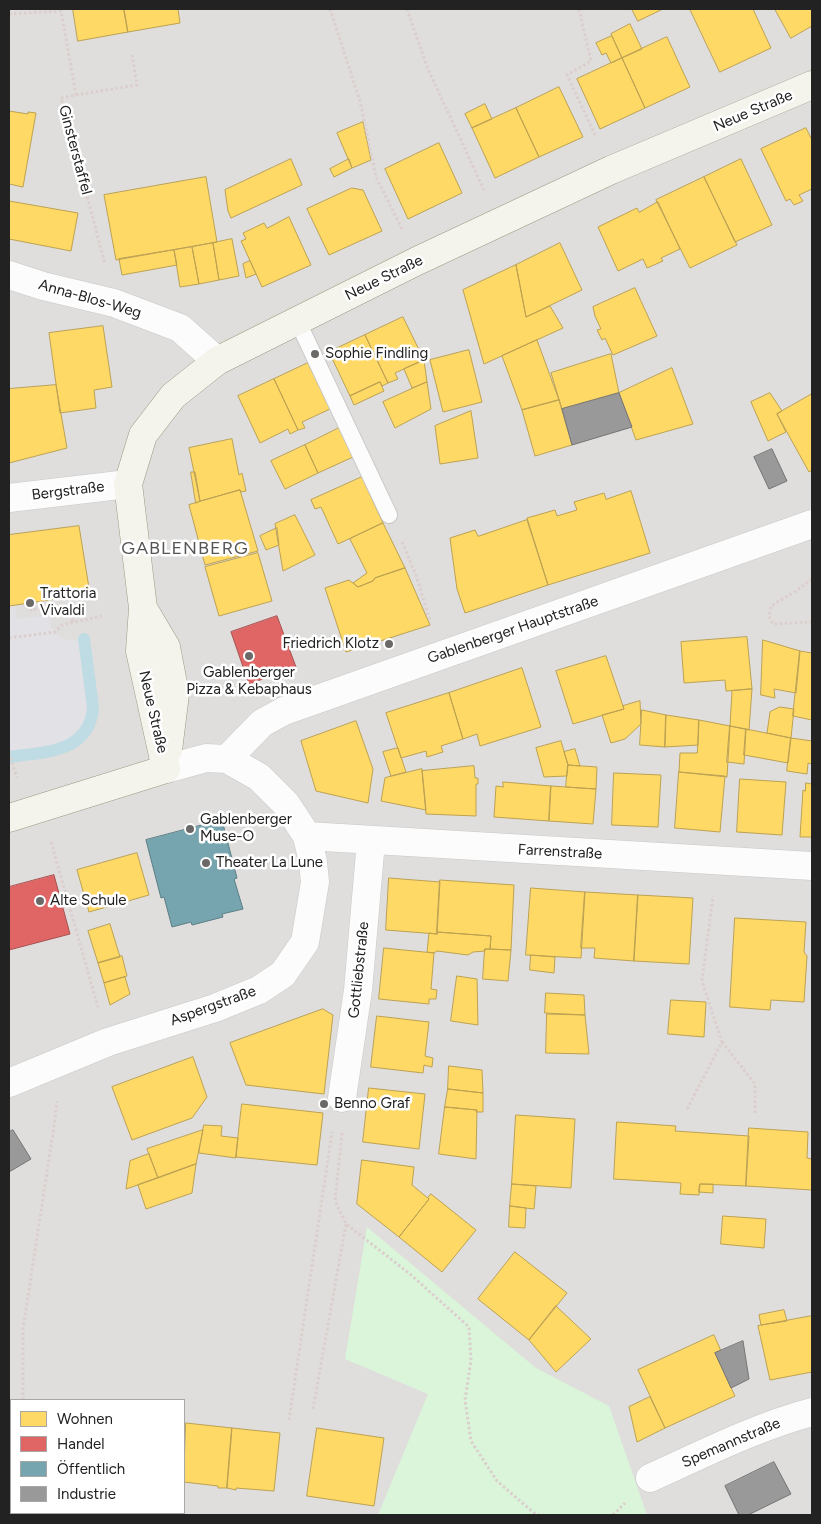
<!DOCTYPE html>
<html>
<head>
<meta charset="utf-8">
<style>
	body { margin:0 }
	#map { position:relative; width:821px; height:1524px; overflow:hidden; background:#f0eeeb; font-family:Figtree,sans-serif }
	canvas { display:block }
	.frame { position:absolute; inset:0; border:10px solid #222; pointer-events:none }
	.legend { position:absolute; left:10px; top:1399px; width:175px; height:115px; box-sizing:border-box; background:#fff; border:1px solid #a7a7a7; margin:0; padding:6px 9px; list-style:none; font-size:15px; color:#222 }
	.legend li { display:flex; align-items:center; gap:10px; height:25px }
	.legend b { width:25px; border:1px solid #a7a7a7 }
</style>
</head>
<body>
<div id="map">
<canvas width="821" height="1524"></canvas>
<div class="frame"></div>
<ul class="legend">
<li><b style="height:14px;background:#ffd966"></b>Wohnen</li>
<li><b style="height:14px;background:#e06666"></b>Handel</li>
<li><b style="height:14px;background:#76a5af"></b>Öffentlich</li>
<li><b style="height:14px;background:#999"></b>Industrie</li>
</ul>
</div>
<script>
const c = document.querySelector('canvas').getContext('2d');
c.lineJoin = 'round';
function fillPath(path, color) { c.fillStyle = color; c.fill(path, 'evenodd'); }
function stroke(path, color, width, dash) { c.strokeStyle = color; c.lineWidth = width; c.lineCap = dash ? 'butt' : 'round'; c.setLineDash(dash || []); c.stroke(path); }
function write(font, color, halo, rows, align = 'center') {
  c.font = font + ' Figtree,sans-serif'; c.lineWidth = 5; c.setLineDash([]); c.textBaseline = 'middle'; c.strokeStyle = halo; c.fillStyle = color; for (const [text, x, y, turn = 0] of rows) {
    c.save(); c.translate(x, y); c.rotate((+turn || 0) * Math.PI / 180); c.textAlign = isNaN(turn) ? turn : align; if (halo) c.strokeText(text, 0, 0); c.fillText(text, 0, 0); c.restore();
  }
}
const residential = new Path2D(`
	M9,9H812V1515H9ZM11,1400H184V1513H11Z`);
const park = new Path2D(`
	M367,1227L536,1368L609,1406L647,1515H378L428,1394L345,1359Z`);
const plaza = new Path2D(`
	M15,605L17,619L49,615L51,626L55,632L62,638L69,641L79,639L90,715L86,727L80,734L66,743L9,754V606Z`);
const homes = new Path2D(`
	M73,9H124L128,32L78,41Z
	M124,9H178L180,23L128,32Z
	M632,9H663L638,21Z
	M690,9H753L771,48L720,72Z
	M775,9H812V26L791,38Z
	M630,24L642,49L622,58L611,34Z
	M612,36L622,58L611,63L606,53L602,55L596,43Z
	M667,37L690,87L645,108L622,58Z
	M622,58L645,108L600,129L577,79Z
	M559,87L583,137L539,157L516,108Z
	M485,104L492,119L472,128L465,114Z
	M516,108L539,157L495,178L472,128Z
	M9,111L28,114V112L36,113L23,187L9,184Z
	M363,122L371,160L352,168L337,133Z
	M806,128L812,140V189L799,195L803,201L794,205L790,199L786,201L761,149Z
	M439,143L462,193L408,219L385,169Z
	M291,159L302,185L231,218L228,211L225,190Z
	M349,159L352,168L334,177L330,169Z
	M741,159L772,225L735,242L704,177Z
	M206,177L217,242L116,260L104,195Z
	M704,177L737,245L690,268L656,200Z
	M352,188L363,190L382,231L329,255L307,209Z
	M9,201L78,213L71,251L9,239Z
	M658,202L680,249L661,258L663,261L647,268L643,259L618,271L598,227L637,208L639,212Z
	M289,217L311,265L262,287L241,241L246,239L243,233L264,223L267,228Z
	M232,239L239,276L219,280L213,243Z
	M213,243L219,280L199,284L192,247Z
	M560,243L582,290L526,317L516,265Z
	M192,247L199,284L180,287L174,250Z
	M174,250L177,265L122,275L119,259Z
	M250,261L256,274L246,278L243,264Z
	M516,265L526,317L550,306L563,328L484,364L463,290Z
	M635,288L657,336L613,355L605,338L602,340L597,330L601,329L595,316L593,307Z
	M403,317L424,360L395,373L398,379L388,383L365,335Z
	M103,326L112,387L94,390L96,408L60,413L49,333Z
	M365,335L388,383L382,386L380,382L350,396L329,352Z
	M537,340L559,400L522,410L502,356Z
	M469,350L482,402L443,412L430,360Z
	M611,354L619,393L562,409L551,373Z
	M424,360L427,382L412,388L404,369Z
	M308,363L330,409L302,422L305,428L298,430L274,379Z
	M672,368L693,424L636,440L619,393Z
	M274,379L298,430L290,434L288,429L260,443L238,396Z
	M380,382L384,391L354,405L350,396Z
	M427,382L431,409L395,428L383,402Z
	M56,385L67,448L9,463V389Z
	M770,393L782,411L777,414L786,432L768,441L751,402Z
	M812,394V470L809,472L777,414Z
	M559,400L572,445L535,456L522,410Z
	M471,411L478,458L440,464L435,426Z
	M339,428L353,457L318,473L305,445Z
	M232,439L239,475L242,473L246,491L241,492L240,490L200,501L189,448Z
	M305,445L318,473L285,489L271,461Z
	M191,472H195L200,501L196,503Z
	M362,477L383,523L338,544L321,507L315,509L311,500Z
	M240,490L258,551L205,565L189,505Z
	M631,491L650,553L548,585L527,518L555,510L557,516L577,510L574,502L604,493L606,499Z
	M295,515L315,555L283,571L275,524Z
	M527,520L548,585L465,613L457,589L450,538L475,530L478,536Z
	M383,523L405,568L375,578L373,581L358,587L353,583L367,573L350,539Z
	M79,526L90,594L9,606V535Z
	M277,528L279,545L266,550L260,536Z
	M258,553L272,601L219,616L205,567Z
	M405,568L430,625L346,652L325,588L349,580L358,587L373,581L375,578Z
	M747,637L752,689L726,691L725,680L684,683L681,642Z
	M763,640L800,651L796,693L774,689L775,698L761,695Z
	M800,651L812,653V720L793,716Z
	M606,656L624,709L573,724L556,671Z
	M522,668L541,727L480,746L477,734L463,739L449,693Z
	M752,689L749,730L730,726L732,691Z
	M449,693L463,739L441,746L443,752L427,757L426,751L401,758L386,713Z
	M640,701L641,724L625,739L611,743L602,715L624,709L623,706Z
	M780,707L794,709L791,738L767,733L770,712Z
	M642,710L666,715L665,747L640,745Z
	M666,715L699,720L698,745L665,747Z
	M699,720L730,726L727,777L679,772L680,753H697Z
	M356,721L373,769L368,803L316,791L301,741Z
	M730,726L746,729L744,764L727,762Z
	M746,729L791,738L788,763L744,755Z
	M791,738L812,741V764L808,763L807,774L787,771Z
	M561,741L568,765L567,776L544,777L536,748Z
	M398,748L406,772L391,776L383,752Z
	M575,749L580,766L568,765L564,752Z
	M568,765L597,767L596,789L566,787Z
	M474,766L475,778H478V784H476V816L426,814L422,771Z
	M422,769L426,810L381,801L385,778Z
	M679,772L725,776L720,832L675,828Z
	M614,773L661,775L658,827L612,825Z
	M740,779L786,782L782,835L737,832Z
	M503,782L551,786L549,821L494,817L496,786L503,787Z
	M806,783L812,784V837H800L803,790L805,791Z
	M551,786L596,789L593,824L549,821Z
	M137,853L149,895L89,912L77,870Z
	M389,878L440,882L437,934L386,930Z
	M440,880L514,885L511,950L490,949L491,936L437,932Z
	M531,888L585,892L581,958L526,955Z
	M585,892L638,895L634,961L594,958L595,948H581Z
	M638,895L693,898L689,964L634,961Z
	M735,918L806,922L804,952L807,956L804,1002L771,1000L770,1010L730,1007Z
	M110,924L120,957L98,963L88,931Z
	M437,932L491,936L490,949H485V951L473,952L468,955L437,951L434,953L427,952L429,933L437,934Z
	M384,948L434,953L431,989L437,990L436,999H429V1004L379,999Z
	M485,949L511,950L508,981L483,979Z
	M531,955L555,957L554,973L530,970Z
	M122,956L127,976L104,983L98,963Z
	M457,976L477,979L478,1025L451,1021Z
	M125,977L130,994L110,1005L104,983Z
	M546,993L584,995L585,1015L545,1013Z
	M671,1000L706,1002L704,1037L668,1034Z
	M323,1009L333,1015L324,1094L246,1085L230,1043Z
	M547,1014L585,1015L589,1054L546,1053Z
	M377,1016L429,1022L425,1056L433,1058L432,1067L424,1065L423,1073L371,1067Z
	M193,1057L207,1097L192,1118L132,1140L112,1087Z
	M449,1066L482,1070L483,1093L448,1089Z
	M369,1088L425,1094L419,1149L363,1142Z
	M448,1089L483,1093V1112H476L477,1110L445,1107Z
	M242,1104L323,1113L317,1165L236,1157Z
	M445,1107L477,1110L476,1159L439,1154Z
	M516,1115L575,1119L571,1188L512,1184Z
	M617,1122L676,1126L675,1131L749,1136L746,1186L700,1184L699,1195L680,1194L681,1183L614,1179Z
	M204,1125L222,1126L221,1136L238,1138L236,1158L199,1153Z
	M749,1128L808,1132L807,1158L812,1159V1190L746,1186Z
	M203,1130L196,1164L158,1178L147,1149Z
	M149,1154L158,1178L126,1189L130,1161Z
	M362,1160L414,1167L412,1185L429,1199L399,1237L357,1204Z
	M196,1164L192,1193L146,1209L138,1185Z
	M512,1184L536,1186L534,1209L510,1206Z
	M700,1184H713V1193L699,1192Z
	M431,1194L476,1230L442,1272L399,1237L429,1199L428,1198Z
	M510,1206L526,1208L525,1228L509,1227Z
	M723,1216L766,1219L764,1248L721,1244Z
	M515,1252L567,1293L529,1340L478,1299Z
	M556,1306L591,1339L556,1372L529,1340Z
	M784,1310L787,1321L761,1325L759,1315Z
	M812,1316V1372L770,1380L758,1326Z
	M714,1335L721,1351L715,1353L735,1396L665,1428L638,1370Z
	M650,1397L665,1428L637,1442L629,1407Z
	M186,1423L232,1428L227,1488H218V1486L184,1482Z
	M232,1428L280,1433L274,1491L236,1488V1490L227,1488Z
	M317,1428L384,1438L374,1506L307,1496Z
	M52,1513H95V1515H53Z`);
const shops = new Path2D(`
	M277,616L296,667L249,684L231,632Z
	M54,875L70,934L9,950V887Z`);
const public = new Path2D(`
	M222,820L237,878L234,879L243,909L222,914L223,917L192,925L191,922L172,927L164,897L161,898L146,840Z`);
const industry = new Path2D(`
	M619,393L632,427L572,445L562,409Z
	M772,449L787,481L769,489L754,457Z
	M13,1130L31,1159L9,1172V1132Z
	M743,1341L749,1379L731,1388L715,1353Z
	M774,1462L791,1494L748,1515H739L725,1486Z`);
const stream = new Path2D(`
	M9,757C44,752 90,753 93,707L84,639`);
const path = new Path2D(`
	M330,9L360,101L376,177L402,229
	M407,9L427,67L484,190
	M579,9L591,61L567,75L596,137
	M9,14L61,11L76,95L61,98L105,264
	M76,95L137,85L132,54
	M402,542L416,575L430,621
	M812,579L796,591L771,606L769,616L773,624L812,622
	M30,603L31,610L69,605L73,622
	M9,638L55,632L62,625L102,616
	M9,753L17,778
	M51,842L98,1007
	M722,1042L755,1084V1114
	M687,1109L722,1042L702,981L713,896
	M342,1133L335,1201L346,1224L410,1274L469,1327L471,1360L465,1400L471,1441L497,1481L534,1513L539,1515
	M23,1400V1329L55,1120L57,1101
	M313,1409L346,1224
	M289,1420L332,1132
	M23,1515V1513
	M613,1515L625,1503`);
const lane = new Path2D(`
	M297,320L389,515`);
const street = new Path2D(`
	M9,275L43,286L114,303L180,328L217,361
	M9,498L128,484
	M227,759L262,723L284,711L812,524
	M307,836L812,866
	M9,1083L108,1042L215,1008L259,990L283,974L305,942L315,882L313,862L307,836L286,804L259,777L227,759L206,758L166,769
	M342,1098L358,990L371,841
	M650,1478C703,1454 756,1427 812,1412`);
const secondary = new Path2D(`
	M143,608L166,647L175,694L168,750
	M166,769L140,651L143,608L128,484L143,435L173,396L217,361L417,261L611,170L812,85
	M9,818L166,769`);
const markers = [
	[315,354,5,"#6a6968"],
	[30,603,5,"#6a6968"],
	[389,644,5,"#6a6968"],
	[249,656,5,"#6a6968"],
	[190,829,5,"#6a6968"],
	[206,863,5,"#6a6968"],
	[40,901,5,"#6a6968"],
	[324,1104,5,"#6a6968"]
];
const streetNames = [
	["Neue Straße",753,111,-23],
	["Ginsterstaffel",75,150,75],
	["Neue Straße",384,278,-26],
	["Anna-Blos-Weg",90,299,16],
	["Bergstraße",68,491,-7],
	["Gablenberger Hauptstraße",513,630,-19],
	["Neue Straße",153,712,77],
	["Farrenstraße",560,852,3],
	["Gottliebstraße",359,970,-84],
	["Aspergstraße",213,1006,-20],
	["Spemannstraße",731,1443,-23]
];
const poiNames = [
	["Sophie Findling",325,354],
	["Trattoria",40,594],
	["Vivaldi",40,611],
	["Friedrich Klotz",379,644,"right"],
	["Gablenberger",249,673,"center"],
	["Pizza & Kebaphaus",249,690,"center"],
	["Gablenberger",200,820],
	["Muse-O",200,837],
	["Theater La Lune",216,863],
	["Alte Schule",50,901],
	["Benno Graf",334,1104]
];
const quarterNames = [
	["GABLENBERG",185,549]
];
fillPath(residential, '#dfdedc');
fillPath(park, '#daf5da');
fillPath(plaza, '#e2e1e5');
fillPath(homes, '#ffd966');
stroke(homes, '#bda252', 1);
fillPath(shops, '#e06666');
stroke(shops, '#a75252', 1);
fillPath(public, '#76a5af');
stroke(public, '#5d7e85', 1);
fillPath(industry, '#999');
stroke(industry, '#757575', 1);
stroke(stream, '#bfdbe3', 12);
stroke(lane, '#c9c8c7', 18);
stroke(street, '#c9c8c7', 29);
stroke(secondary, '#999a82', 29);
stroke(path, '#dccecd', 3, [2.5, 2.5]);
stroke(lane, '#fdfcfc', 16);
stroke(street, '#fdfcfc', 28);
stroke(secondary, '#f4f4ed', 28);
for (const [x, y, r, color] of markers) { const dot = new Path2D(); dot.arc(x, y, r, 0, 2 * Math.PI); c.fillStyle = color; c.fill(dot); stroke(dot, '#fff', 2); }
write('15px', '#222', '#fff', streetNames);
write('15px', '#222', '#fff', poiNames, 'left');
c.letterSpacing = '1px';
write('18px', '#555', '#fff', quarterNames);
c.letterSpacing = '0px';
</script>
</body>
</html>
